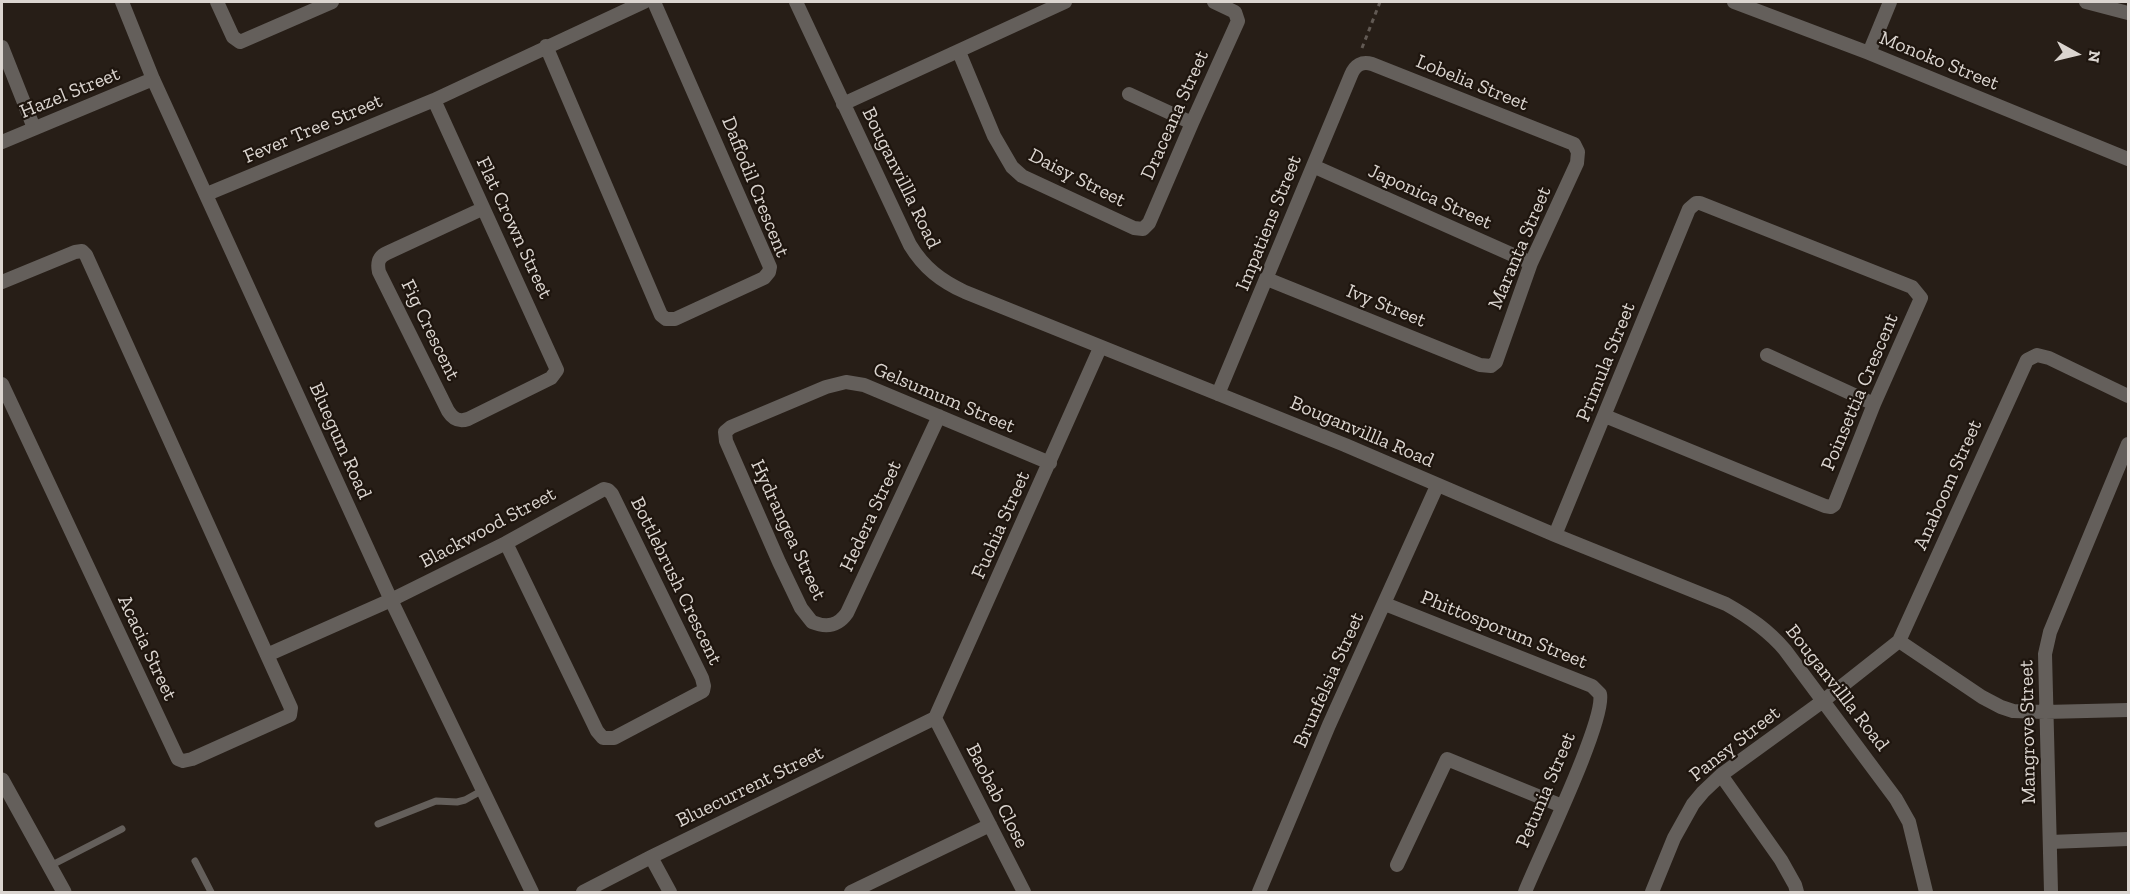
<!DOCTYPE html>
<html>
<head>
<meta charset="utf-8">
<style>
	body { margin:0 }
	#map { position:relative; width:2130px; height:894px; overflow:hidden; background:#271e17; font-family:"Zilla Slab",serif }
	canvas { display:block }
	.frame { position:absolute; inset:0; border:3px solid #dbd5d0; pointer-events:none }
	.north { position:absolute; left:2046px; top:24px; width:60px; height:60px; -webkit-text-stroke:4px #1e150e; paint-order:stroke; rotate:98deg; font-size:16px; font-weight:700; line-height:24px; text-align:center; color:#dbd5d0 }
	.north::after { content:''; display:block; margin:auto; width:21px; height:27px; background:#dbd5d0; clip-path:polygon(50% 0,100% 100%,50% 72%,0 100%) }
</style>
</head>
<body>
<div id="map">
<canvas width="2130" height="894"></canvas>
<div class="frame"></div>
<div class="north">N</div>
</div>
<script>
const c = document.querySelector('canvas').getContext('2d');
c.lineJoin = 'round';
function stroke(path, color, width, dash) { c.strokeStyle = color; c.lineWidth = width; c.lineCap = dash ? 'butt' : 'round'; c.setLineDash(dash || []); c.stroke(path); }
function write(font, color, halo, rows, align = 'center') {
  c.font = font + ' "Zilla Slab",serif'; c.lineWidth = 4.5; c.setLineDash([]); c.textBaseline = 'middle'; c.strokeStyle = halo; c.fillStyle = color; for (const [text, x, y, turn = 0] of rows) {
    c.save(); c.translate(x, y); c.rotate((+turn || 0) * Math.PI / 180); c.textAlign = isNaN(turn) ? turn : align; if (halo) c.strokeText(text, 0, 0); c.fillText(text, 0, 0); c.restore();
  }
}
const path = new Path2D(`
	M1362,48L1380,2`);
const service = new Path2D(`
	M378,824L436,801L457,802L465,800L483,790
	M195,861L211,892
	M50,866L122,829`);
const minor = new Path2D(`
	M122,2L153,79L391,600L532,892
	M217,2L233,37L240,42L332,2
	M796,2L910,245C924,268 941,281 965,292L1345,445L1555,535L1726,604C1749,617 1768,630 1785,650L1896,799L1909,822L1926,892
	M1734,2L1869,53L2128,159
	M2086,2L2128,13
	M546,46L661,315L666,319H675L764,278L769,272L770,267L654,2
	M2,47L34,128
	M959,52L994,136L1012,167L1022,176L1134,228L1143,229L1149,223L1192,123L1238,21L1235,12L1214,2
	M1869,53L1890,2
	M1129,94L1192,123
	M434,100L557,370L551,378L468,419C459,422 453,419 448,411L379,272C377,263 378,257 387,253L482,209
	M843,104L1065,2
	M2,142L153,79
	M1313,166L1531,263
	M207,194L434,100L644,2
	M2,282L75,252L82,251L86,255L291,708L290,715L192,759L183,761L178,759L2,384
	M1767,355L1874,404
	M1218,394L1351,75C1355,65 1362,61 1372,64L1574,144L1578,152L1577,163L1531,263L1496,362L1491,366L1480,365L1267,279
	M939,416L847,613C838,626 827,628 812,622L801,608L779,562L726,441L725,432L731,427L826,387L846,382L864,385L1050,463
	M1555,535L1689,209L1696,203H1700L1912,287L1921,298L1874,404L1834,505L1831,507L1825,506L1605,416
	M1385,604L1592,686L1600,694C1606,720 1538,859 1525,892
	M1899,641L1982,697L2001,707L2013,711L2045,712L2128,710
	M267,655L391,600L506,543L604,489L608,490L612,494L702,678L704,686L703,691L614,738H603L597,731L506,543
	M935,718L1100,348
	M935,718L1024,892
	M1721,775L1781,860L1795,885L1797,892
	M2050,842L2128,839
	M651,857L670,892
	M1397,865L1447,759L1562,806
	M583,892L651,857L935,718
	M851,892L990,825
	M1259,892L1329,725L1437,486
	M1652,892L1674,838L1693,804L1703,792L1721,775L1823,701L1899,641L2027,360L2037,355L2049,358L2128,396
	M2051,892L2045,654L2050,632L2128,444`);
const tertiary = new Path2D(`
	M2,780L64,892`);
const streetNames = [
	["Monoko Street",1939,61,22],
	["Lobelia Street",1472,83,22],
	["Hazel Street",70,93,-22],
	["Draceana Street",1175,115,-66],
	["Fever Tree Street",313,129,-23],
	["Bouganvillla Road",901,178,64],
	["Daisy Street",1077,178,27],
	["Daffodil Crescent",755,187,68],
	["Japonica Street",1430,197,24],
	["Impatiens Street",1269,223,-68],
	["Flat Crown Street",514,228,65],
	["Maranta Street",1520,248,-67],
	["Ivy Street",1386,306,22],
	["Fig Crescent",430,330,64],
	["Primula Street",1606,362,-68],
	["Poinsettia Crescent",1860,392,-67],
	["Gelsumum Street",944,398,23],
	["Bouganvillla Road",1362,432,23],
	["Bluegum Road",340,441,66],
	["Anaboom Street",1948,485,-66],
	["Hedera Street",871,516,-65],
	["Fuchia Street",1001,525,-66],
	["Blackwood Street",488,528,-28],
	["Hydrangea Street",788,530,65],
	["Bottlebrush Crescent",676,581,64],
	["Phittosporum Street",1504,630,22],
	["Acacia Street",147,648,65],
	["Brunfelsia Street",1329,680,-66],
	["Bouganvillla Road",1837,688,52],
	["Mangrove Street",2028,732,-91],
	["Pansy Street",1735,744,-38],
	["Bluecurrent Street",750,787,-26],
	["Petunia Street",1546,790,-67],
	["Baobab Close",997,796,63]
];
stroke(path, '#615953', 3, [4.5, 4.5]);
stroke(service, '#645f5b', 7);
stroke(minor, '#645f5b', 14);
stroke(tertiary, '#645f5b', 15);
write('20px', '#dbd5d0', '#1e150e', streetNames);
</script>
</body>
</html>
